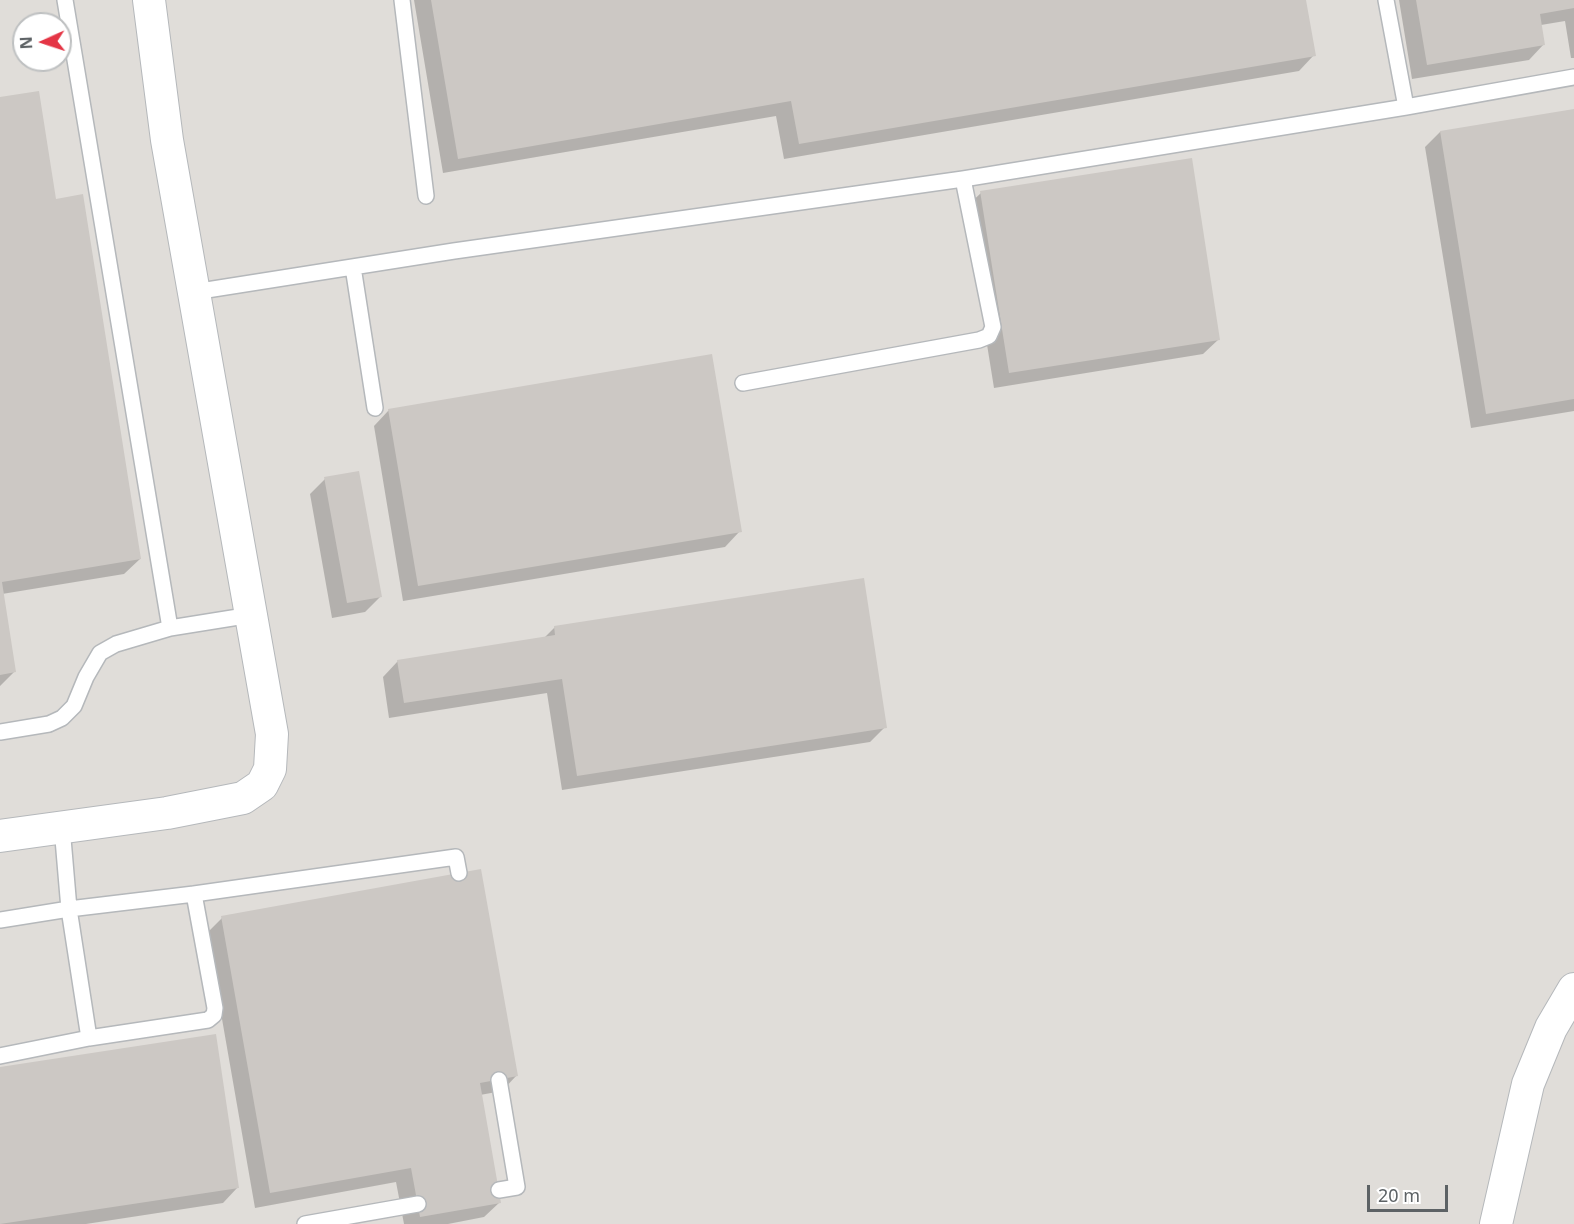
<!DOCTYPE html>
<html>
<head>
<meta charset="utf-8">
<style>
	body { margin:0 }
	#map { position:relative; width:1574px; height:1224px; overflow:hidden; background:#efebe5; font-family:"Noto Sans",sans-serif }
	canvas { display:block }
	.north { position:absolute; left:12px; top:12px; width:60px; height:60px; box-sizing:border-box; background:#fff; border:2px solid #bec0c1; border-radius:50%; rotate:267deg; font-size:16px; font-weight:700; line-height:24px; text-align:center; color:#5d6265 }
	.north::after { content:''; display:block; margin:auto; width:21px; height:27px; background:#e43545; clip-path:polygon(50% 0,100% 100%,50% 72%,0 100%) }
	.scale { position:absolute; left:1367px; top:1185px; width:81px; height:27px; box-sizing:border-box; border:3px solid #5d6265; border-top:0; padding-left:8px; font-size:18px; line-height:21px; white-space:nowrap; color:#5d6265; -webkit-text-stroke:4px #fff; paint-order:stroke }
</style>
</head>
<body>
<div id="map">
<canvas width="1574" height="1224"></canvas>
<div class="north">N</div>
<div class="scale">20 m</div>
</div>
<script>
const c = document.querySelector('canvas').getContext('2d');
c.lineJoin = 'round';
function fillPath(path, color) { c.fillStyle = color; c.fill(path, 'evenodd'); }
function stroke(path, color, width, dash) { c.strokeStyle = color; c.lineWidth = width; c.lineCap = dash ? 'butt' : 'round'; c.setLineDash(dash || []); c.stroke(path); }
const industrial = new Path2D(`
	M0,0H1574V1224H0ZM24,24H60V60H24Z`);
const shadow = new Path2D(`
	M414,0H1305L1314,55L1299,71L784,159L776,116L443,173Z
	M1399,0H1574V58H1571L1565,21L1541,25L1544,44L1529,60L1412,79Z
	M0,99L55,200L140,559L124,574L2,594L14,672L0,686Z
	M1574,110V411L1471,428L1425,147L1440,132Z
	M981,193L1219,339L1203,354L994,388L965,208Z
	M389,410L740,531L725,547L403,601L374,426Z
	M325,479L380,597L365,612L332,618L310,494Z
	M555,627L885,727L870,742L562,790L547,693L389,718L383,677L398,661L544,638Z
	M222,918L517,1075L502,1091L480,1095L500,1202L484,1217L448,1224H404L396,1182L255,1208L207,933Z
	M0,1069L238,1187L223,1203L86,1224H0Z`);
const building = new Path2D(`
	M431,0H1306L1316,56L799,144L791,101L458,159Z
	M1416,0H1574V8L1540,14L1545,45L1427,65Z
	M39,91L56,199L83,194L141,559L2,582L16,672L0,675V97Z
	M1574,109V399L1486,414L1440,131Z
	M1192,158L1220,340L1009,373L980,191Z
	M712,354L742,532L418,586L388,409Z
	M359,471L382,597L347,603L324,477Z
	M864,578L887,728L577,776L562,679L404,703L397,660L555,635L554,626Z
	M481,869L518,1076L480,1083L501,1203L420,1217L411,1168L270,1193L221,916Z
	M216,1034L239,1188L0,1224V1067Z`);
const lane = new Path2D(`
	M402,0L426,196
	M1386,0L1406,107
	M353,267L375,408
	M194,292L454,251L963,179L1406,107L1574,77
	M743,383L979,340L989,336L993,327L963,179
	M170,628L251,615
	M0,732L49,724L62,718L74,706L86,677L100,653L116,644L170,628L65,0
	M0,920L69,909L194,894
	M89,1038L208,1020L214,1015L215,1008L194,894L456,857L459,873
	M0,1056L89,1038L69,909L62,827
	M499,1190L517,1187L499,1080
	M305,1224L418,1204`);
const street = new Path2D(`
	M0,836L167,813L243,798L262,785L270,769L272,734L167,140L149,0
	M1496,1224L1528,1084L1551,1028L1574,989`);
fillPath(industrial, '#e0ddd9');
fillPath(shadow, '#0003');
fillPath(building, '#ccc8c4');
stroke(lane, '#b5b8bb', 18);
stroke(street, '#b5b8bb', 34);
stroke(lane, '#fff', 15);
stroke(street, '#fff', 32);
</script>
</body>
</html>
